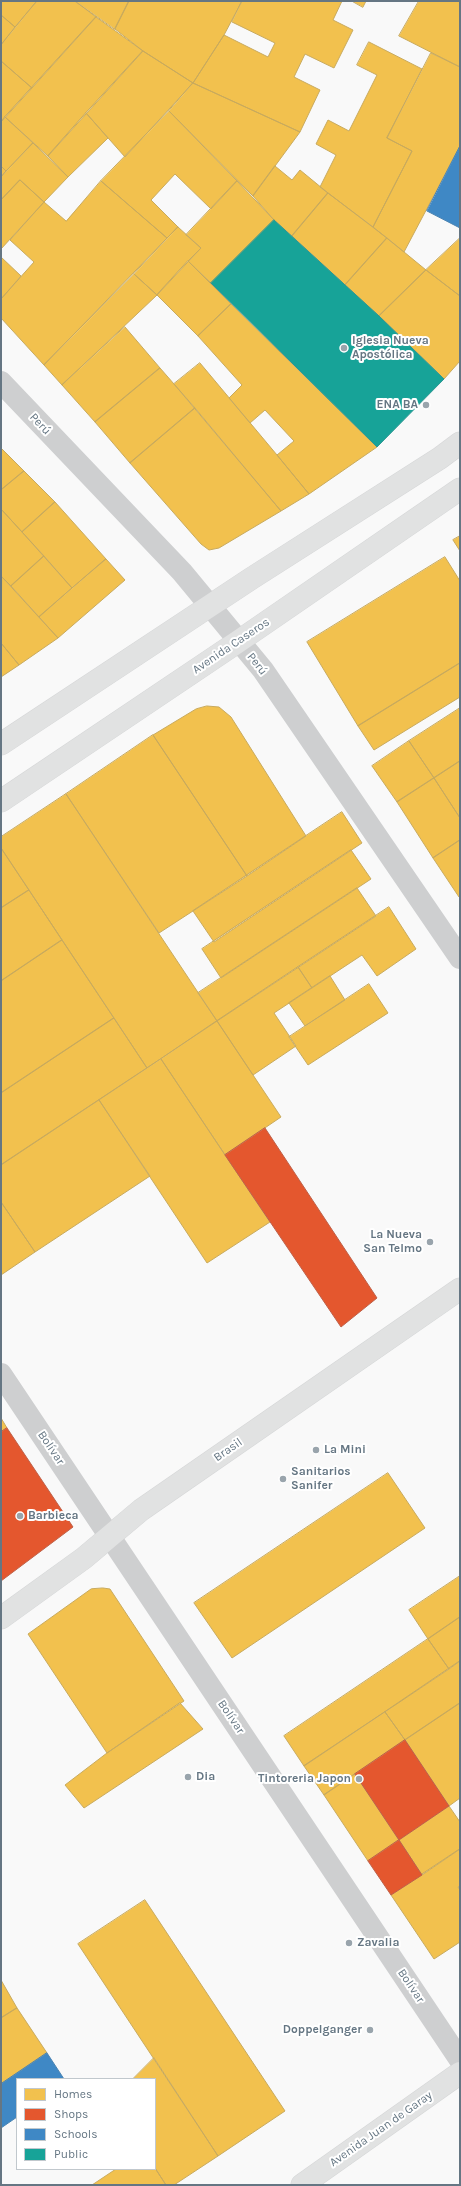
<!DOCTYPE html>
<html>
<head>
<meta charset="utf-8">
<style>
	body { margin:0 }
	#map { position:relative; width:461px; height:2186px; overflow:hidden; background:#f9f9f9; font-family:Karla,sans-serif }
	canvas { display:block }
	.frame { position:absolute; inset:0; border:2px solid #657683; pointer-events:none }
	.legend { position:absolute; left:16px; top:2078px; width:140px; height:92px; box-sizing:border-box; background:#fff; border:1px solid #c1c8cd; margin:0; padding:5px 7px; list-style:none; font-size:12px; color:#657683 }
	.legend li { display:flex; align-items:center; gap:8px; height:20px }
	.legend b { width:20px; border:1px solid #c1c8cd }
</style>
</head>
<body>
<div id="map">
<canvas width="461" height="2186"></canvas>
<div class="frame"></div>
<ul class="legend">
<li><b style="height:11px;background:#f2c14e"></b>Homes</li>
<li><b style="height:11px;background:#e4572e"></b>Shops</li>
<li><b style="height:11px;background:#3f88c5"></b>Schools</li>
<li><b style="height:11px;background:#17a398"></b>Public</li>
</ul>
</div>
<script>
const c = document.querySelector('canvas').getContext('2d');
c.lineJoin = 'round';
function fillPath(path, color) { c.fillStyle = color; c.fill(path, 'evenodd'); }
function stroke(path, color, width, dash) { c.strokeStyle = color; c.lineWidth = width; c.lineCap = dash ? 'butt' : 'round'; c.setLineDash(dash || []); c.stroke(path); }
function write(font, color, halo, rows, align = 'center') {
  c.font = font + ' Karla,sans-serif'; c.lineWidth = 4; c.setLineDash([]); c.textBaseline = 'middle'; c.strokeStyle = halo; c.fillStyle = color; for (const [text, x, y, turn = 0] of rows) {
    c.save(); c.translate(x, y); c.rotate((+turn || 0) * Math.PI / 180); c.textAlign = isNaN(turn) ? turn : align; if (halo) c.strokeText(text, 0, 0); c.fillText(text, 0, 0); c.restore();
  }
}
const homes = new Path2D(`
	M1,1H37L15,27L1,15Z
	M37,1H75L96,17L32,88L1,61V45Z
	M75,1H129L115,29Z
	M129,1H242L224,35L193,83L143,51L115,29Z
	M242,1H342L333,20L353,30L334,68L305,54L294,77L320,90L300,132L193,83L224,35L268,57L275,43L232,22Z
	M352,1H366L363,7Z
	M419,1H460V67L399,36Z
	M1,15L15,27L1,45Z
	M96,17L143,51L48,156L5,117Z
	M369,42L422,69L387,138L412,151L373,227L320,187L336,155L316,144L328,120L349,131L377,75L357,65Z
	M143,51L193,83L125,157L86,113Z
	M431,53L460,67V146L404,252L373,227L412,151L387,138Z
	M1,61L32,88L1,122Z
	M193,83L300,132L253,196L169,111Z
	M169,111L237,181L211,209L175,174L151,200L178,227L167,238L101,181Z
	M86,113L108,138L68,177L48,156Z
	M5,117L33,143L6,171L1,166V122Z
	M33,143L68,177L44,202L20,180L1,200V177Z
	M1,166L6,171L1,177Z
	M275,166L292,180L300,170L328,193L292,236L274,220L253,196Z
	M20,180L44,202L1,249V200Z
	M101,181L167,238L44,365L1,318V299L34,262L10,240L44,202L66,221Z
	M237,181L274,220L211,283L188,261L201,248L186,235Z
	M328,193L387,238L345,285L292,236Z
	M178,227L201,248L157,295L134,274Z
	M387,238L426,270L379,316L345,285Z
	M460,238V296L426,270Z
	M1,257L21,276L1,299Z
	M188,261L231,304L198,336L157,295Z
	M426,270L460,296V361L444,379L379,316Z
	M134,274L157,295L62,385L44,365Z
	M231,304L377,447L309,494L277,455L294,441L265,410L250,423L229,398L242,385L198,336Z
	M125,327L160,368L95,422L62,385Z
	M200,363L277,455L309,494L281,511L174,384Z
	M160,368L195,408L130,463L95,422Z
	M195,408L281,511L219,548L209,550L201,544L130,463Z
	M1,448L24,471L1,490Z
	M24,471L55,502L22,532L1,509V490Z
	M55,502L106,559L72,588L22,532Z
	M1,509L44,556L11,586L1,576Z
	M460,536V551L453,540Z
	M44,556L72,588L39,617L11,586Z
	M445,557L460,581V663L358,726L307,642Z
	M106,559L125,580L58,638L39,617Z
	M2,577L58,638L19,665L1,643Z
	M1,643L19,665L1,677Z
	M460,663V697L374,750L358,726Z
	M207,706L219,707L231,717L306,836L247,876L153,735L196,709Z
	M460,708V761L434,778L409,741Z
	M153,735L247,876L159,933L66,794Z
	M409,741L434,778L397,802L372,766Z
	M460,761V818L434,778Z
	M434,778L460,818V840L433,858L397,802Z
	M66,794L217,1021L147,1068L1,848V837Z
	M342,812L362,843L214,942L193,911Z
	M460,840V897H459L433,858Z
	M1,848L29,890L1,908Z
	M351,850L371,879L221,978L202,949Z
	M357,888L376,916L217,1021L198,993Z
	M29,890L62,940L1,981V908Z
	M389,907L416,949L377,976L362,955L312,988L298,967Z
	M62,940L114,1018L1,1093V981Z
	M298,967L312,988L274,1013L296,1046L253,1075L217,1021Z
	M330,976L345,1000L305,1026L289,1003Z
	M369,984L388,1013L308,1065L289,1037Z
	M114,1018L147,1068L1,1165V1093Z
	M217,1021L281,1117L225,1155L161,1059Z
	M161,1059L270,1222L207,1263L99,1100Z
	M99,1100L150,1176L35,1252L1,1202V1165Z
	M1,1202L35,1252L1,1275Z
	M1,1418L7,1428L1,1432Z
	M388,1473L425,1528L232,1658L194,1603Z
	M460,1576V1617L428,1639L409,1610Z
	M103,1588L110,1589L184,1701L107,1753L28,1634L91,1589Z
	M460,1617V1661L449,1669L428,1639Z
	M428,1639L449,1669L304,1766L284,1736Z
	M460,1661V1703L405,1740L385,1712Z
	M180,1703L203,1729L84,1808L65,1785L107,1753Z
	M460,1703V1798L449,1806L405,1740Z
	M385,1712L405,1740L324,1795L304,1766Z
	M355,1774L399,1840L368,1861L324,1795Z
	M449,1806L460,1822V1849L422,1875L399,1840Z
	M460,1849V1886L458,1887L460,1890V1942L434,1959L391,1895Z
	M145,1900L285,2111L218,2156L78,1944Z
	M1,1980L17,2008L1,2018Z
	M17,2008L47,2053L1,2084V2018Z
	M154,2058L218,2156L174,2185H166L155,2168V2079H133Z
	M155,2168L166,2185H92L116,2169Z`);
const shops = new Path2D(`
	M265,1128L377,1298L341,1327L225,1155Z
	M7,1428L73,1527L1,1581V1432Z
	M405,1740L449,1806L399,1840L355,1774Z
	M399,1840L422,1875L391,1895L368,1861Z`);
const schools = new Path2D(`
	M460,146V228L427,211Z
	M47,2053L64,2079H17V2117L1,2128V2084Z`);
const public = new Path2D(`
	M274,220L379,316L444,379L377,447L211,283Z`);
const street = new Path2D(`
	M1,382L182,572L263,670L460,958
	M1,1374L460,2060`);
const secondary = new Path2D(`
	M1,744L252,578L440,458L460,443
	M1,801L239,641L460,489
	M1,1618L84,1558L141,1510L460,1289
	M302,2185L460,2073`);
const markers = [
	[344,348,4,"#99a4ac"],
	[426,405,4,"#99a4ac"],
	[430,1242,4,"#99a4ac"],
	[316,1450,4,"#99a4ac"],
	[283,1479,4,"#99a4ac"],
	[20,1516,4,"#99a4ac"],
	[188,1777,4,"#99a4ac"],
	[359,1779,4,"#99a4ac"],
	[349,1943,4,"#99a4ac"],
	[370,2030,4,"#99a4ac"]
];
const poiNames = [
	["Iglesia Nueva",352,341],
	["Apostólica",352,355],
	["ENA BA",418,405,"right"],
	["La Nueva",422,1235,"right"],
	["San Telmo",422,1249,"right"],
	["La Mini",324,1450],
	["Sanitarios",291,1472],
	["Sanifer",291,1486],
	["Barbieca",28,1516],
	["Dia",196,1777],
	["Tintoreria Japon",351,1779,"right"],
	["Zavalia",357,1943],
	["Doppelganger",362,2030,"right"]
];
const streetNames = [
	["Perú",40,424,47],
	["Avenida Caseros",231,646,-34],
	["Perú",257,664,52],
	["Bolívar",51,1448,56],
	["Brasil",228,1450,-35],
	["Bolívar",231,1717,56],
	["Bolívar",411,1986,56],
	["Avenida Juan de Garay",381,2129,-35]
];
fillPath(homes, '#f2c14e');
stroke(homes, '#c8aa5e', 1);
fillPath(shops, '#e4572e');
stroke(shops, '#be6048', 1);
fillPath(schools, '#3f88c5');
stroke(schools, '#4a83b1', 1);
fillPath(public, '#17a398');
stroke(public, '#2e9692', 1);
stroke(secondary, '#d5d6d7', 23);
stroke(street, '#cecfd0', 22);
stroke(secondary, '#e1e2e2', 22);
for (const [x, y, r, color] of markers) { const dot = new Path2D(); dot.arc(x, y, r, 0, 2 * Math.PI); c.fillStyle = color; c.fill(dot); stroke(dot, '#fff', 1.5); }
write('bold 12px', '#657683', '#fff', poiNames, 'left');
write('12px', '#657683', '#fff', streetNames);
</script>
</body>
</html>
